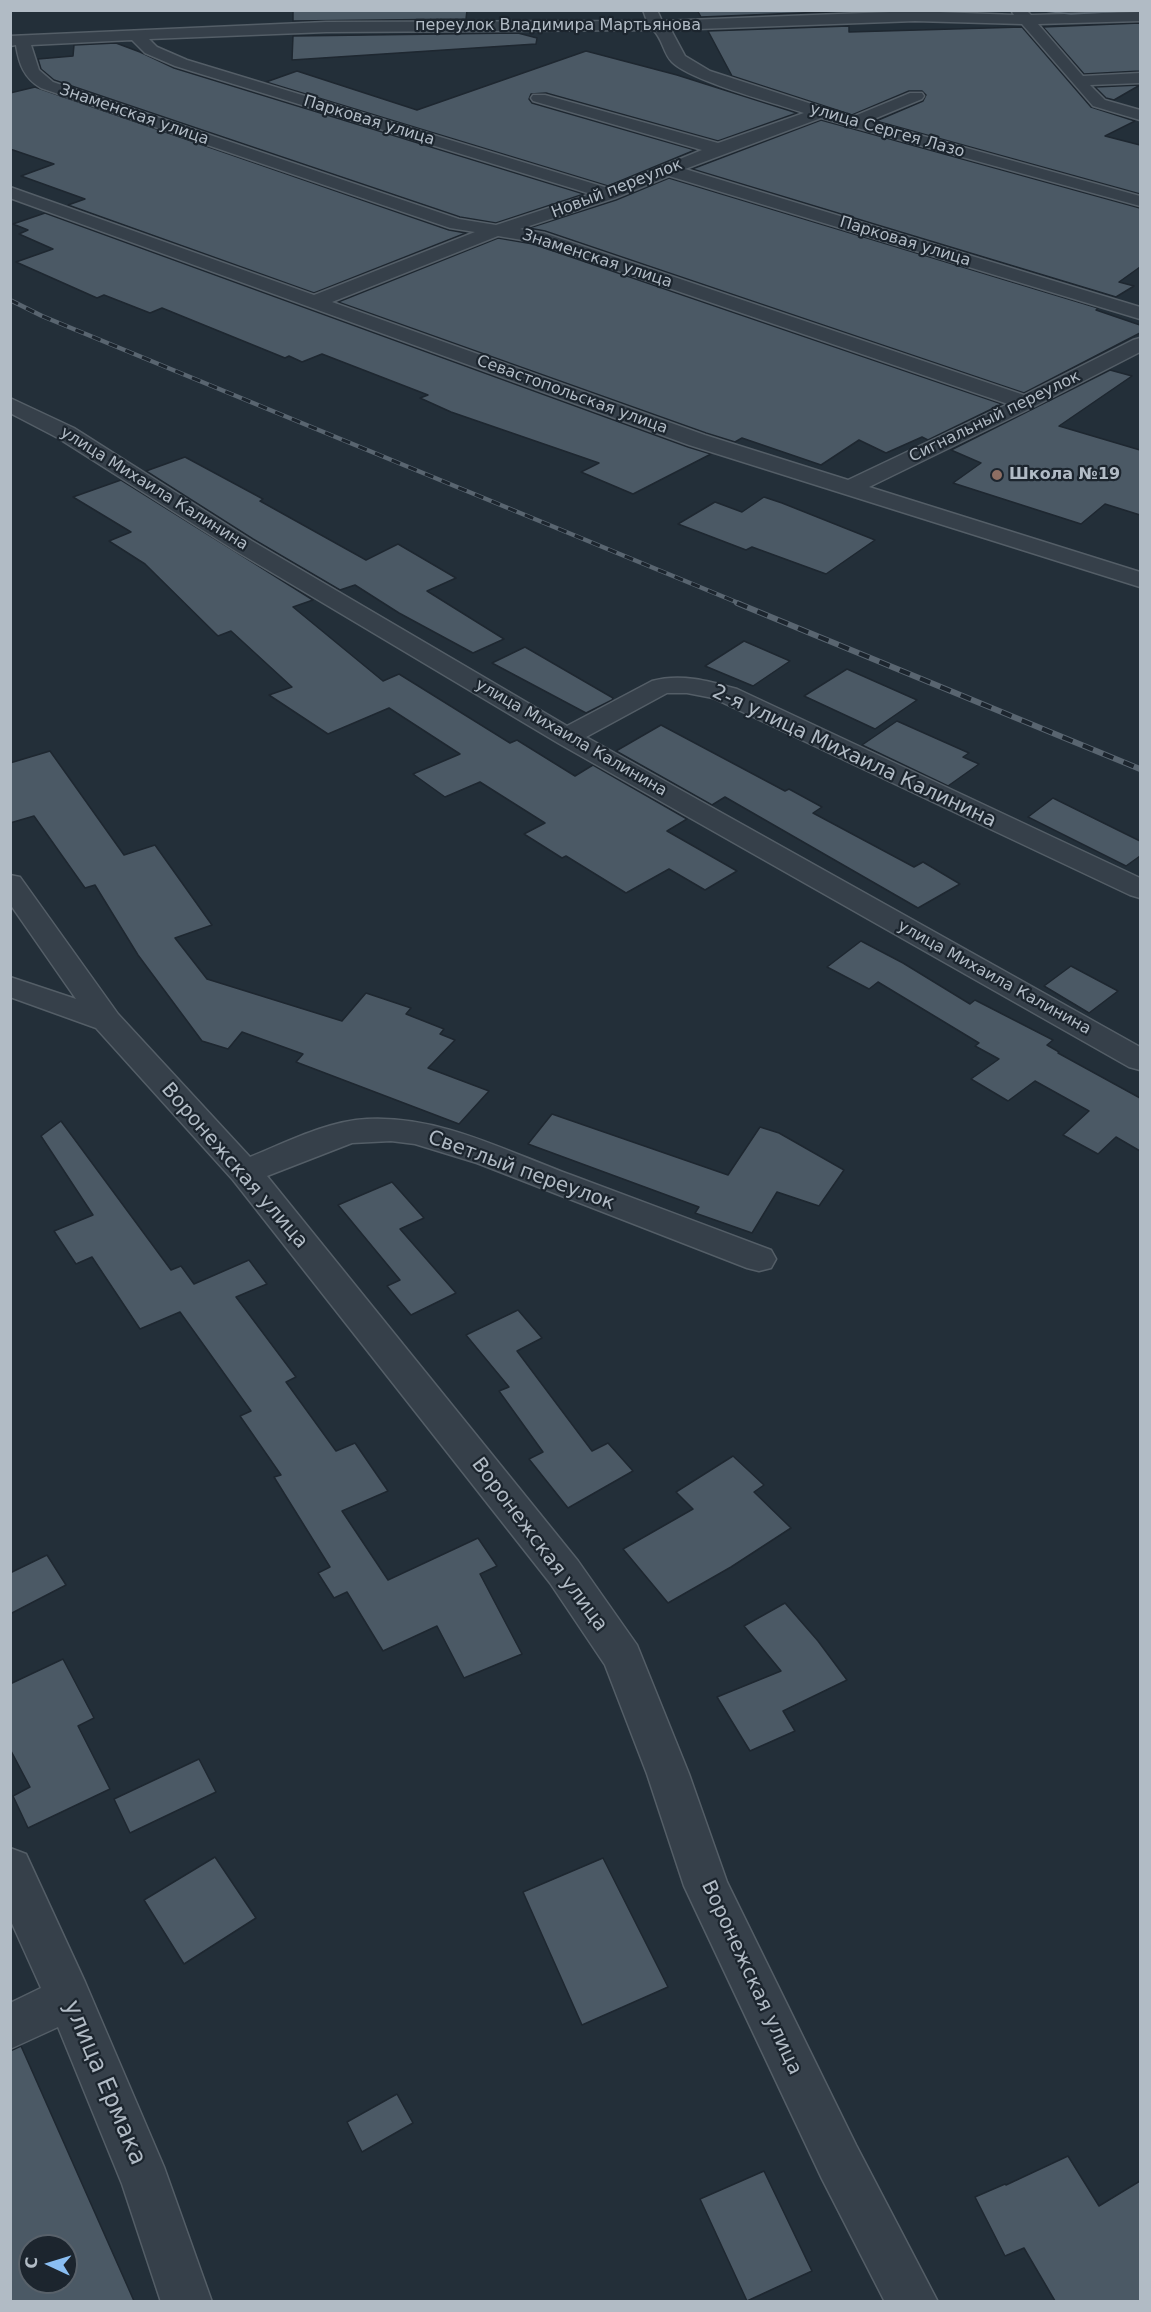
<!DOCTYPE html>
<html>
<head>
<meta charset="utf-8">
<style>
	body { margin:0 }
	#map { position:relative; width:1151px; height:2312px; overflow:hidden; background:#232f39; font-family:"DejaVu Sans",sans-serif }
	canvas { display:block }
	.frame { position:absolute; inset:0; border:12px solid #b1bbc5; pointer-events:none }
	.north { position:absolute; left:18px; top:2234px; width:60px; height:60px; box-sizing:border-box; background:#1c252e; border:2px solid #58616a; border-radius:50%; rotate:274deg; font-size:16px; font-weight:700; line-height:24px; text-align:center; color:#b1bbc5 }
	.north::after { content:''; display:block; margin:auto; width:21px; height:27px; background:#8abef2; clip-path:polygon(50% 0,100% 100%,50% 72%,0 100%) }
</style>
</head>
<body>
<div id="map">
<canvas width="1151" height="2312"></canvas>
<div class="frame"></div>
<div class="north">С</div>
</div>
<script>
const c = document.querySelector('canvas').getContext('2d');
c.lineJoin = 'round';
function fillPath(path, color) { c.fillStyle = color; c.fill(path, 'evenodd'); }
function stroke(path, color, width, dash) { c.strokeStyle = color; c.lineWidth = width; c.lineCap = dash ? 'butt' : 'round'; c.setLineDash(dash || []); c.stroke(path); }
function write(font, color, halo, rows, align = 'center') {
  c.font = font + ' "DejaVu Sans",sans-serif'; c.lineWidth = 4.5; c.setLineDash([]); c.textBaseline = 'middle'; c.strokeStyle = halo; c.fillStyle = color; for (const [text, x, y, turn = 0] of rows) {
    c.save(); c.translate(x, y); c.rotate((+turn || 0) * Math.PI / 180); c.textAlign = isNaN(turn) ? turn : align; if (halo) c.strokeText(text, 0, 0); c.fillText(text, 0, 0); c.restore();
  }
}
const building = new Path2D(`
	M293,10H467L466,19L293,21Z
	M697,10H849V11L701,17Z
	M1140,23V71L1084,74L1043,27Z
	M849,26V32L1022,27L1091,107L1135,121L1105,136L1140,145V194L876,121L923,101L926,95L922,91H909L852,115L732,76L708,31Z
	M518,33L537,38L536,44L292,60L293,36Z
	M116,43L140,52L174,68L584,194L496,223L460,217L54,80L41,69L38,59L73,56L74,45Z
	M586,51L677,75L797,113L718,141L546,93L531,94L529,99L532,103L695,150L608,186L266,82L297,71L417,110Z
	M1140,85L1114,100L1106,98L1095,87Z
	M35,87L449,230L466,233L314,293L68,205L85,199L21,176L54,164L10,149V93Z
	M821,120L1140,208V267L1119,282L1134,286L1116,297L692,169Z
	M669,178L1098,308L1096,310L1140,325V333L1024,393L545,231L529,228L616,200Z
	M45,213L688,447L711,454L633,494L581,472L599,463L451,412L420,398L428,395L322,354L302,362L289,356L285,358L162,308L150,313L104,295L97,298L16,262L53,249L19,234L28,230L13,224Z
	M498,238L533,244L1002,404L928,440L922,437L886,453L859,440L821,465L742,438L735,442L706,433L338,302Z
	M1110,370L1132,376L1059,426L1140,450V515L1105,504L1081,524L953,483L981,463L951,450Z
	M185,457L263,499L260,501L366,560L398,544L456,578L427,591L504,639L473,653L399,613L355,585L340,590L253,539L146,471Z
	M121,480L313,600L293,607L383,681L399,674L510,743L517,740L575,776L593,765L687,819L667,831L737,871L705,890L669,869L626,893L566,856L562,858L524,834L545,823L480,782L445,797L413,774L460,754L389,708L328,734L269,695L292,687L231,631L218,636L145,564L109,541L131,532L73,497Z
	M764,497L782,503L875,540L826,574L752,547L746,550L678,524L715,502L742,512Z
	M744,641L790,661L753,686L705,666Z
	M525,647L613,698L612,700L586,713L492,663Z
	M847,669L917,700L875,729L804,696Z
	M897,721L969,753L963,757L979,764L948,786L862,745Z
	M661,725L785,791L789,789L822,807L813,813L914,867L923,862L960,884L918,908L725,797L712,805L616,751Z
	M50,751L124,855L155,845L212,925L175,938L207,979L342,1021L366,993L411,1008L406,1014L444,1029L440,1034L455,1040L428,1068L489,1091L459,1124L296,1062L303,1054L242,1032L228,1049L202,1041L138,955L95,885L85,888L34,816L10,823V763Z
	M1053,798L1140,841V856L1126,866L1028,817Z
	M861,941L903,963L970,1004L975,1000L1053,1040L1047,1045L1059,1052L1058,1053L1140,1098V1151L1116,1137L1098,1154L1063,1135L1089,1111L1035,1081L1008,1101L971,1079L999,1059L975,1046L979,1043L878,982L869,989L827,967Z
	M1071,966L1118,991L1089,1013L1044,986Z
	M552,1114L728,1175L760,1127L779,1133L844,1170L819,1206L777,1192L752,1233L695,1213L699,1207L528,1144Z
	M61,1121L171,1270L181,1266L194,1284L249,1260L267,1284L236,1297L296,1377L286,1382L336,1451L355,1443L388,1491L342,1511L388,1580L478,1538L497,1566L480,1574L522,1654L464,1678L437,1626L383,1651L347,1592L334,1598L318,1573L330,1567L274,1477L281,1475L240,1416L251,1411L180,1312L140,1329L92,1257L76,1264L54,1231L93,1215L41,1136Z
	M392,1182L424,1218L400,1229L456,1293L411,1315L387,1286L400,1280L338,1205Z
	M518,1310L542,1338L517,1351L592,1451L608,1443L633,1471L568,1508L529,1459L543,1452L499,1391L509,1387L466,1335Z
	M733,1456L764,1485L754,1492L791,1528L731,1567L668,1603L623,1549L693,1509L676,1492Z
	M47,1555L66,1585L10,1614V1573Z
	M785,1603L818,1641L847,1680L783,1711L795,1731L750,1751L717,1697L781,1671L744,1626Z
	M63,1659L94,1718L78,1726L110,1789L28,1828L13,1796L30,1787L10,1749V1684Z
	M199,1759L216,1792L130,1833L114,1799Z
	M215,1857L256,1918L184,1964L144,1900Z
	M603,1858L668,1987L582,2025L523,1892Z
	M21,2046L134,2301H10V2051ZM30,2246H66V2282H30Z
	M397,2094L413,2123L362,2152L347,2122Z
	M1068,2156L1099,2206L1140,2181V2301H1055L1024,2248L1005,2256L975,2197L1005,2184L1006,2185Z
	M764,2171L812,2271L747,2301L700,2199Z`);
const minor = new Path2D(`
	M643,10H657L662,21L915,11L1014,15L1011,10H1026L1031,15L1140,12V21L1038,24L1083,76L1140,73V83L1090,85L1105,100L1140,110V120L1093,106L1022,24L915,21L671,30L685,56L710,71L852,117L910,93H922L924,96L922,99L869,121L1140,196V206L821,118L685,169L1140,307V319L669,176L615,198L520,229L544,233L1024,395L1133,340L1140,338V352L1033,407L869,487L1140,572V587L689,445L10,198V187L314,295L475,232L450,228L41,88C24,78 19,64 16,45L10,46V36L326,22L647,21ZM653,30C663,39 663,53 672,62C691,81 775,103 804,113L718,143L545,95H533L531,98L533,101L702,150L608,188L187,60L157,47L149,39L326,32ZM132,40L145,53L175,66L591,194L496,225L459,219L53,82L39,70L31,45ZM498,236L534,242L1008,404L848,480L705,435L332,302Z
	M10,398L74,428L252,541L567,726L652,681C681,673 709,681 737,689L1140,878V898L1130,895L713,698L687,693H667L586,737L1140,1047V1070L1129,1067L558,743L236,551L58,438L10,413Z
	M10,875L20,877L118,1014L250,1157C287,1142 327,1121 367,1119C438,1115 506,1151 571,1175C638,1200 705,1225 771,1250L776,1259L771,1268L759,1271L747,1268L477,1163L415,1144L391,1141L352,1143L267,1176L578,1561L637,1645L689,1774L727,1882L856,2145L938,2302H885L822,2179L684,1886L647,1774L605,1665L550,1583L233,1180L96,1028L10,997V977L76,999L10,904Z
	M10,1848L26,1854L85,1982L164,2167L212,2302H161L122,2184L58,2027L10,2049V2003L41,1988L10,1919Z`);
const tram = new Path2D(`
	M1035,10L1071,14L1140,10`);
const railFar1 = new Path2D(`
	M10,300L42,316L741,604`);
const rail = new Path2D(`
	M737,603L1140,769`);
const markers = [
	[997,475,6,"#8d6e63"]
];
const farStreetnames = [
	["переулок Владимира Мартьянова",558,26],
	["Знаменская улица",134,115,19],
	["Парковая улица",369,121,17],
	["улица Сергея Лазо",887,131,16],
	["Новый переулок",617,189,-21],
	["Парковая улица",905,242,17],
	["Знаменская улица",597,259,18],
	["Севастопольская улица",572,395,20],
	["Сигнальный переулок",995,417,-26],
	["улица Михаила Калинина",154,489,32],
	["улица Михаила Калинина",571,738,30],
	["улица Михаила Калинина",994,978,29]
];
const farPoinames = [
	["Школа №19",1009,475]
];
const streetNames = [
	["2-я улица Михаила Калинина",854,757,25],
	["Воронежская улица",234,1166,49],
	["Светлый переулок",521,1171,20],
	["Воронежская улица",539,1545,53],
	["Воронежская улица",751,1978,65]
];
const nearStreetnames = [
	["улица Ермака",104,2083,67]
];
fillPath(building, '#4b5965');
stroke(building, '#1e2730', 1.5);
stroke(minor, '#545e67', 3);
fillPath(minor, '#36404a');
stroke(tram, '#596570', 1.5);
stroke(railFar1, '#596570', 4.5);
stroke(rail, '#596570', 6);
stroke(railFar1, '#1c252e', 3, [9]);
stroke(rail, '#1c252e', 4, [11]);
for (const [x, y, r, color] of markers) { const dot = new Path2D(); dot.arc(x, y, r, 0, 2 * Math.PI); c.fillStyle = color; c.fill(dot); stroke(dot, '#1c252e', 2); }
write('16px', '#b1bbc5', '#1c252e', farStreetnames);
write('bold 16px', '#b1bbc5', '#1c252e', farPoinames, 'left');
write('20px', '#b1bbc5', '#1c252e', streetNames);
write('24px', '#b1bbc5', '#1c252e', nearStreetnames);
</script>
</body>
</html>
